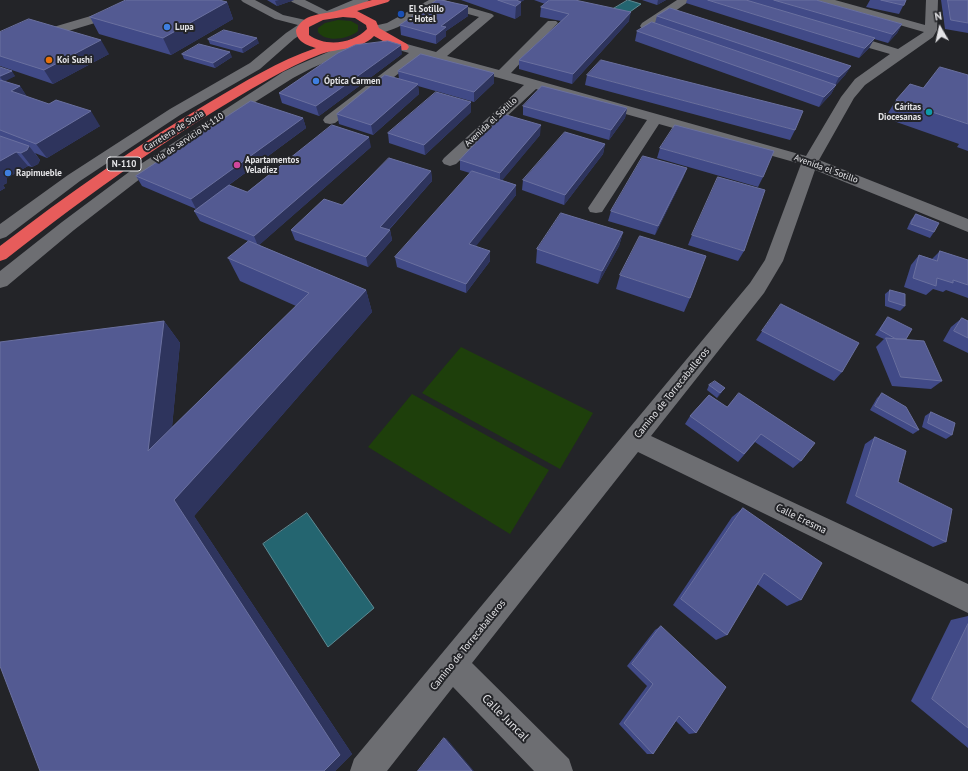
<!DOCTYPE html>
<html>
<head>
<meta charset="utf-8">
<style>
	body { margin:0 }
	#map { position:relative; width:968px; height:771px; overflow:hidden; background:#232428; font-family:"PT Sans",sans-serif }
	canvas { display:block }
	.north { position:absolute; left:920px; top:8px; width:40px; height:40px; -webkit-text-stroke:3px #232428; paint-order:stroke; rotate:351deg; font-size:11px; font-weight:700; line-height:16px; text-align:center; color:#e4e4e7 }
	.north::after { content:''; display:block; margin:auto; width:14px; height:18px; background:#e4e4e7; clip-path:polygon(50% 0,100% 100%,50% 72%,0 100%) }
</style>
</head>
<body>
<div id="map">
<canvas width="968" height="771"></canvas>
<div class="north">N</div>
</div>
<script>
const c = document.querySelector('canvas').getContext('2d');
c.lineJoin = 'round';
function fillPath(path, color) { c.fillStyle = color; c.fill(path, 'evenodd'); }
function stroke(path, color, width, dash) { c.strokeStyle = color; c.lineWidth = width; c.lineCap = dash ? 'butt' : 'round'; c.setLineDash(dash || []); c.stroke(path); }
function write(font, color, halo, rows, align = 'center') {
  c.font = font + ' "PT Sans",sans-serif'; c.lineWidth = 4; c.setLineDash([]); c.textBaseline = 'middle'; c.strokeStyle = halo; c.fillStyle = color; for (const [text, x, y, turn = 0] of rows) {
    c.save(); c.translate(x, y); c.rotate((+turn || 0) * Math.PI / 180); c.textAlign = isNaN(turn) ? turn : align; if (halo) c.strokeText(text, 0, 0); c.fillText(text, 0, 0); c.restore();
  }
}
const green = new Path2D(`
	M338,20L351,21L358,25V31C349,39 326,43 318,32V28L325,23Z
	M461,347L593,413L560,469L422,393Z
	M412,394L549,470L510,534L368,447Z`);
const water = new Path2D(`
	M628,0L641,4L627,14L613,9Z
	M307,513L374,608L328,647L263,544Z`);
const minor = new Path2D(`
	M145,0H167L165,2L55,35H39L0,49V41L34,28H50Z
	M241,0H255L283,15L310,21L312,24L307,27L306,31L294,39L260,69L180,115L80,181L6,237L0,239V224L68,175L170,109L250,63L286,33L298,25L275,19L243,2Z
	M290,0H305L327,11L353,0H369L367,2L327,18L292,2Z
	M429,0H444L492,14L494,16L447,56L499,70L548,21H556L558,23L556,25L511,73L806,156L841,97L855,79L890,54L838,39L836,36L838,33H846L898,49L924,32L819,2L817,0H835L925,25L926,0H938L937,30L933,37L865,85L854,98L819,160L968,219V232L815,170L783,261L764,293L651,436L968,584V613L638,452L472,663L569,759L573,771H534L453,687L387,771H350L354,759L750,283L765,260L801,164L659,124L602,212L596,213L590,212L588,208L647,120L536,89L456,164L450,166L444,164L442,161L444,158L524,85L421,56L335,123L330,124L325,123L323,120L325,117L409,53L399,50L397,47L399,44L403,43L436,52L479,17L436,5C419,15 389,37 369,33L367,30L369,27L387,23Z
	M677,0H691L655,25L677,33L679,36L677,39H669L642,29L640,26L642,23Z
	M352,39L356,40L358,43L349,52L312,68L293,78L214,128L145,175L74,230L7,286L0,288V271L62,222L133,169L283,72C301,63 320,56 339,47C344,45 346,41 352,39Z`);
const highway = new Path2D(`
	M372,0H390L388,2L357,11L376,21L379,28L407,44L409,47L407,50H399L374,36C361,50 338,48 321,54C303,61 285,70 269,79C176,131 90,193 6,259L0,261V246C68,194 137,145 210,102C244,82 278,61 316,48C306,45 296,41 296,30C304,13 320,15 336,11C348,8 360,3 372,0ZM343,17L355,18L366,25L367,29C353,44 325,47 309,35V27L323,20Z`);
const wall = new Path2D(`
	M267,0H294L277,6Z
	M461,0H524L521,2V15L515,19Z
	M534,0H575L629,21L572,84L519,69V60L561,21L540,17L541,7L545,4Z
	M642,0H666L657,5Z
	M687,0H816L902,24L897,33L888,43L874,39L869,48L859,58L686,3Z
	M870,0H906L899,14L866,7Z
	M941,0H968V33L945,29Z
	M227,2L233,19L171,55L99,34L90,17Z
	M468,6V16L446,31V36L436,44L401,35L400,25Z
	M657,16L851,66L845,75L836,85L831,94L819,107L635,41L637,31L655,23Z
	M0,32L109,54L53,84L0,66Z
	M208,39L259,43L243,53L210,44Z
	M182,54L232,57L215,68L184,59Z
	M402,54L319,116L282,103L279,93Z
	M0,67L15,76L4,81L20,86L27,97L100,126L47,158L35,153L40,160L38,164L32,167L28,166L7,178V183L3,185L5,188L0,191Z
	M398,71L494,83L474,102L418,86L419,94L373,135L339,124L337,114L399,79Z
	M587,75L795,130L790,140L585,85Z
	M968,75V151L957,147L959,144L885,118L896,100L923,88Z
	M523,106L627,108L625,118L609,140L523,115Z
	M471,112L425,155L389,143L388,133Z
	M303,118L306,128L229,185L247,192L371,147L259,245L366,290L372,312L194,516L352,754L335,771H40L164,321L180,343L172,427L296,306L240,281L228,258L248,241L200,221L194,211L226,187L196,209L142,186L136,176Z
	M540,135L502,180L516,185V195L475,246L490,261L466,293L397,267L395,257L470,173L460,170V160Z
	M605,144L603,154L564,205L522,190L523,180Z
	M660,148L763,177L758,187L657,158Z
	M687,168L683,178L655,235L608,221L611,211Z
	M431,171L432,181L389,230H390L392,240L368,267L295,240L291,230L342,205Z
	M916,214L934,232L930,238L907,229L911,220Z
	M623,232L619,246L598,284L536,263L537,249Z
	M692,235L744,251L738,261L688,245Z
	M940,251L968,260V298L946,290L943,292L933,289L926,295L904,287L911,265L919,255L932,259Z
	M620,275L690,298L684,312L616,289Z
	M890,290L905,306L900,311L885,306V294Z
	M781,304L842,372L834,381L756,340Z
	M888,317L906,339L942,381L931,389L892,386L876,347L884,339L875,335L884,322Z
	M962,318L968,321V353L943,341L951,327Z
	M709,385L722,392L717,398L707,390Z
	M882,393L919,430L913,434L870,410L877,398Z
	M709,395L801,461L793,468L755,442L738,462L685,424L690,416Z
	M931,412L952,435L946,439L922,427L925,416Z
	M875,437L898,482L946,542L933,547L846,503L865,444Z
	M743,508L801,600L787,606L757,584L727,635L716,640L673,605L732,517Z
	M968,616V748L911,701L951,620Z
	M661,626L696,733L689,734L676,721L653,754H647L619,724L647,686L627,666L655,630Z`);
const shadedWall = new Path2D(`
	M279,0H294L277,6L275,1Z
	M512,0H524L521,2V15L515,19L516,6Z
	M658,0H666L657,5Z
	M227,2L233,19L171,55L163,38Z
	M468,6V16L446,31V36L436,44V35L441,26Z
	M631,12L629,21L572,84L573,74Z
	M902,24L897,33L888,43L893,34Z
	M257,38L259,43L243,53L242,48Z
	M875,38L869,48L859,58L865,48Z
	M101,40L109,54L53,84L44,70Z
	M401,45L402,54L319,116L316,106Z
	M230,52L232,57L215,68L213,63Z
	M851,66L845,75L834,87L839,77Z
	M12,71L15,76L4,82L0,77Z
	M494,73V83L474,102V92Z
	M418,84L419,94L373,135L371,125Z
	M836,85L831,94L819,107L824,97Z
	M20,86L30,101L11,91Z
	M471,102V112L425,155L424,145Z
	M627,108L625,118L609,140L611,130Z
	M91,111L100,126L47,158L36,144Z
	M303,118L306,128L196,209L191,199Z
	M541,125L540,135L500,183V173Z
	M369,137L371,147L258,246L254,236Z
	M605,144L603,154L564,205L565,195Z
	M29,146L40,160L38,164L32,167L21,153Z
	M16,152L28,166L7,178V183L3,185L5,188L0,191V161Z
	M687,168L683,178L655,235L658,226Z
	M431,171L432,181L382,237L380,227Z
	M516,185V195L470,254L469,244Z
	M390,230L392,240L368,267L366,257Z
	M623,232L619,246L598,284L602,271Z
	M490,251V261L466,293V284Z
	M366,290L372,312L194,516L352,754L335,771H324L174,500Z
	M164,321L180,343L168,469L148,451Z
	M725,388L722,392L717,398L720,393Z
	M444,738H446L474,771H472Z`);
const building = new Path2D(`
	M126,0H219L227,2L163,38L90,17Z
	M437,0H441L468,6L441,26L446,27L436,35L400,25Z
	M498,0H516L521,2L516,6Z
	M550,0H575L631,12L573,74L519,60L569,14L541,7Z
	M708,0H746L875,38L865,48Z
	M774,0H816L902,24L893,34Z
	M881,0H906L904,5Z
	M948,0H968V23L951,20Z
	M670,8L851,66L839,77L657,16Z
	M29,19L101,40L44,70L0,56V32Z
	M652,22L836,85L824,97L637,31Z
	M224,30L257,38L242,48L208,39Z
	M388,41L401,45L316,106L279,93L338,53L355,45Z
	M199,44L230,52L213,63L182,54Z
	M421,54L494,73L474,92L398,71Z
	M601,60L803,111L795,130L587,75Z
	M0,67L12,71L0,76Z
	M940,67L968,75V124L896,100L910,84L923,88Z
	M385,75L418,84L371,125L337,114Z
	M0,80L20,86L11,91L49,104L56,100L91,111L36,144L0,130Z
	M542,86L627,108L611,130L523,106Z
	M436,92L471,102L424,145L388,133Z
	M251,101L303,118L191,199L136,176Z
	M503,114L541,125L500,173L460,160Z
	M332,125L369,137L254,236L194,211L229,185L247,192Z
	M675,125L774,151L763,177L660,148Z
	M565,132L605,144L565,195L523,180Z
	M0,136L29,146L27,150L21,153L16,152L0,161Z
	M643,156L687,168L658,226L611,211Z
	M389,158L431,171L380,227L390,230L366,257L291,230L324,199L342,205Z
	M472,171L516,185L469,244L490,251L466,284L395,257Z
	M718,177L765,190L744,251L692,235Z
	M561,213L623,232L602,271L537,249Z
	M916,214L939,223L934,232L911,224Z
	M640,236L706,256L690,298L620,275Z
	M249,241L366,290L174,500L340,755L324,771H40L0,666V342L164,321L148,451L309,293L228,258Z
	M940,251L968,260V285L953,280V283L937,278L936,286L913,278L919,255L937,261Z
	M890,290L905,294V306L889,301Z
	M781,304L859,343L842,372L762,331Z
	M888,317L912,329L906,339H896L880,330Z
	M962,318L968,321V338L954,331Z
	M886,338L924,341L942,381L901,377Z
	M715,381L725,388L720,393L709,385Z
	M739,393L815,443L801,461L761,434L744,454L690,416L709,395L727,407Z
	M882,393L906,407L919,430L875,406Z
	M931,412L955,423L952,435L928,423Z
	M875,437L906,451L898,482L952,509L946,542L856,496Z
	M743,508L822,563L801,600L764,573L727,635L681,599Z
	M968,624V728L932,699Z
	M661,626L726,687L696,733L679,716L653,754L624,723L653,684L632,664Z
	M444,738L472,771H418Z`);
const markers = [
	[401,14,4,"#1a4fb4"],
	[167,27,4,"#3f7fe0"],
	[49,60,4,"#e8710a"],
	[316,81,4,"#3f7fe0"],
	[929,112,4,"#0f9aa8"],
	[237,165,4,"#d1479c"],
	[8,173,4,"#3f7fe0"]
];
const farPoinames = [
	["El Sotillo",409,9],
	["- Hotel",409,19],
	["Lupa",175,27],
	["Koi Sushi",57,60],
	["Óptica Carmen",324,81],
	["Cáritas",921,107,"right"],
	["Diocesanas",921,117,"right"],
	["Apartamentos",245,160],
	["Veladíez",245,170],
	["Rapimueble",16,173]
];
const farStreetnames = [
	["Avenida el Sotillo",491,122,-43],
	["Carretera de Soria",174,131,-32],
	["Vía de servicio N-110",189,138,-34],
	["Avenida el Sotillo",826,169,20]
];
const shields = [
	[124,164,34]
];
const shieldNames = [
	["N-110",124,164]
];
const streetNames = [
	["Camino de Torrecaballeros",672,393,-51],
	["Calle Eresma",801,519,26],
	["Camino de Torrecaballeros",468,645,-51]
];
const nearStreetnames = [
	["Calle Juncal",505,718,45]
];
fillPath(green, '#1e3f0b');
fillPath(water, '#246570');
stroke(water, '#5e8b94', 1);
fillPath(minor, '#6d6e72');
fillPath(highway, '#e75c5b');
fillPath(wall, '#414a87');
fillPath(shadedWall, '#2e345d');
fillPath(building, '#535a92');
stroke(building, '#6a709f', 1);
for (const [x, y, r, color] of markers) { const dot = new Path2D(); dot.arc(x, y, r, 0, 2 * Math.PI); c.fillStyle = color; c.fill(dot); stroke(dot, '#232428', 1.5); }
write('bold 9px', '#e4e4e7', '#232428', farPoinames, 'left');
write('9px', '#e4e4e7', '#232428', farStreetnames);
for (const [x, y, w] of shields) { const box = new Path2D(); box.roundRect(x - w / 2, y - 7, w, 14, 3); c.fillStyle = '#232428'; c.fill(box); stroke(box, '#e4e4e7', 1); }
write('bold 9px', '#e4e4e7', null, shieldNames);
write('10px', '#e4e4e7', '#232428', streetNames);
write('12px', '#e4e4e7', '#232428', nearStreetnames);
</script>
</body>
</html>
